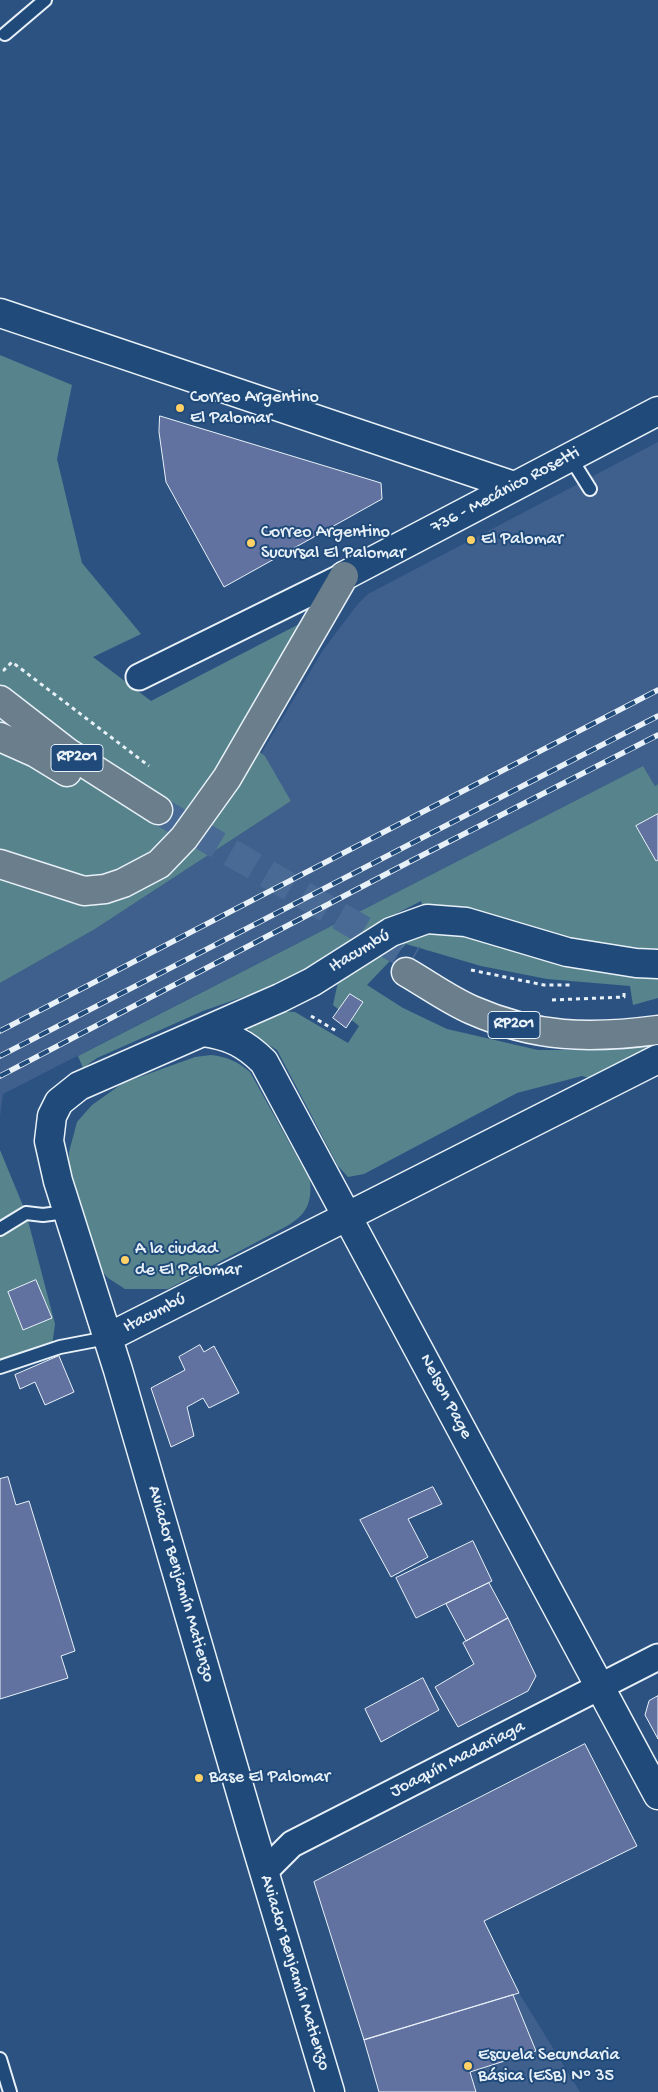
<!DOCTYPE html>
<html>
<head>
<meta charset="utf-8">
<style>
	body { margin:0 }
	canvas { display:block; background:#2c5282 }
</style>
</head>
<body>
<canvas width="658" height="2092"></canvas>
<script>
const c = document.querySelector('canvas').getContext('2d');
c.lineJoin = 'round';
function fillPath(path, color) { c.fillStyle = color; c.fill(path, 'evenodd'); }
function stroke(path, color, width, dash) { c.strokeStyle = color; c.lineWidth = width; c.lineCap = dash ? 'butt' : 'round'; c.setLineDash(dash || []); c.stroke(path); }
function write(font, color, halo, rows, align = 'center') {
  c.font = font + ' "Gochi Hand",sans-serif'; c.lineWidth = 4; c.setLineDash([]); c.textBaseline = 'middle'; c.strokeStyle = halo; c.fillStyle = color; for (const [text, x, y, turn = 0] of rows) {
    c.save(); c.translate(x, y); c.rotate((+turn || 0) * Math.PI / 180); c.textAlign = isNaN(turn) ? turn : align; if (halo) c.strokeText(text, 0, 0); c.fillText(text, 0, 0); c.restore();
  }
}
const built = new Path2D(`
	M658,442V784L655,786L643,766L3,1094L0,1116V983L95,929L291,801L265,756L261,754L323,650L357,605L368,594Z
	M519,1993L580,2092H379L364,2040Z`);
const green = new Path2D(`
	M0,355L72,385L57,459L82,563L141,634L93,657L151,701L303,622L238,736L265,756L291,801L95,929L0,983Z
	M643,766L655,786L658,784V949L639,952L427,919L421,901L376,924L344,948L302,971L251,994L203,1011L97,1058L83,1068L78,1056Z
	M440,928L658,972V998L633,1005L630,986L547,979L481,966L406,944L367,985L403,1008L447,1029L538,1050H620L658,1041V1059L601,1081L582,1076L517,1093L364,1174L348,1177L338,1166L277,1050L253,1035L248,1028L254,1020L281,1011L295,1012L348,1043L359,1026L333,1005L338,982L402,938Z
	M211,1055C227,1057 237,1061 250,1072L310,1180C312,1203 307,1214 287,1226L168,1289H125L108,1278L97,1266L69,1177V1152L77,1122L92,1105L123,1083L195,1057Z
	M0,1150L26,1213L55,1324L52,1346L0,1361Z`);
const building = new Path2D(`
	M160,416L381,483L382,499L224,587L166,482L159,432Z
	M658,814V860L656,861L636,826Z
	M350,994L363,1002L346,1028L333,1018Z
	M36,1280L52,1318L23,1330L8,1292Z
	M200,1345L204,1352L214,1346L239,1393L209,1408L203,1398L187,1407L194,1436L171,1447L151,1388L185,1370L179,1357Z
	M59,1356L74,1392L45,1405L35,1382L20,1389L15,1375Z
	M8,1477L16,1505L29,1501L75,1651L61,1656L68,1678L0,1699V1479Z
	M433,1487L442,1504L408,1519L428,1557L391,1577L360,1520Z
	M473,1541L492,1581L416,1618L396,1578Z
	M489,1583L508,1618L466,1641L446,1604Z
	M508,1618L536,1676L528,1691L458,1727L435,1687L474,1664L463,1643Z
	M423,1678L439,1710L381,1742L365,1709Z
	M658,1696V1739L645,1715L649,1701Z
	M585,1744L637,1846L484,1921L519,1993L364,2040L314,1882Z
	M513,1995L536,2051L470,2072L476,2092H379L364,2040Z`);
const primaryTunnel = new Path2D(`
	M158,810L413,959`);
const path = new Path2D(`
	M5,671L4,670L12,662L149,766
	M471,970L544,985H572
	M552,1000L624,997V990
	M311,1016L338,1032`);
const service = new Path2D(`
	M5,34L45,0
	M570,457L590,489
	M0,1229L26,1213L43,1215L66,1212
	M0,1367L60,1347L107,1338
	M0,2059L10,2092`);
const minor = new Path2D(`
	M139,677L344,576
	M264,1872L292,1844L658,1657`);
const tertiary = new Path2D(`
	M0,313L514,486
	M344,576L658,411
	M203,1032C230,1036 245,1043 264,1062L658,1795
	M107,1338L658,1059
	M330,2092L252,1831L118,1370L58,1181L49,1141L52,1116L59,1102L79,1086L280,998L312,982L391,932L427,919L466,922L567,952L636,963L658,964`);
const primary = new Path2D(`
	M0,700L67,752L158,810
	M0,737L36,753L67,772
	M0,864L84,891L105,889L123,883L159,864L184,838L227,778L344,576
	M406,972C427,984 449,1000 472,1010C536,1038 589,1039 658,1030`);
const rail = new Path2D(`
	M0,1031L658,690
	M0,1056L658,716
	M0,1076L411,861L658,735`);
const markers = [
	[180,408,5,"#ffd166"],
	[471,540,5,"#ffd166"],
	[251,543,5,"#ffd166"],
	[125,1260,5,"#ffd166"],
	[199,1778,5,"#ffd166"],
	[468,2066,5,"#ffd166"]
];
const shields = [
	[77,758,52],
	[514,1025,52]
];
const shieldNames = [
	["RP201",77,758],
	["RP201",514,1025]
];
const poiNames = [
	["Correo Argentino",190,398],
	["El Palomar",190,419],
	["Correo Argentino",261,533],
	["Sucursal El Palomar",261,554],
	["El Palomar",481,540],
	["A la ciudad",135,1250],
	["de El Palomar",135,1271],
	["Base El Palomar",209,1778],
	["Escuela Secundaria",478,2056],
	["Básica (ESB) Nº 35",478,2077]
];
const streetNames = [
	["736 - Mecánico Rosetti",506,491,-28],
	["Itacumbú",360,952,-31],
	["Itacumbú",155,1314,-27],
	["Nelson Page",445,1397,62],
	["Aviador Benjamín Matienzo",180,1584,74],
	["Joaquín Madariaga",458,1760,-27],
	["Aviador Benjamín Matienzo",294,1973,73]
];
fillPath(built, '#3f5f8d');
fillPath(green, '#56838c');
fillPath(building, '#6172a0');
stroke(building, '#e8f1f8', 1);
stroke(primaryTunnel, '#486a94', 28, [28, 14]);
stroke(service, '#e8f1f8', 16);
stroke(minor, '#e8f1f8', 29);
stroke(tertiary, '#e8f1f8', 31);
stroke(primary, '#e8f1f8', 31);
stroke(path, '#e8f1f8', 3, [4, 4]);
stroke(service, '#1f4a7a', 12);
stroke(minor, '#1f4a7a', 25);
stroke(tertiary, '#1f4a7a', 28);
stroke(primary, '#6b7e8b', 28);
stroke(rail, '#e8f1f8', 5.5);
stroke(rail, '#1f4a7a', 4, [11]);
for (const [x, y, r, color] of markers) { const dot = new Path2D(); dot.arc(x, y, r, 0, 2 * Math.PI); c.fillStyle = color; c.fill(dot); stroke(dot, '#1f4a7a', 2); }
for (const [x, y, w] of shields) { const box = new Path2D(); box.roundRect(x - w / 2, y - 13.5, w, 27, 4); c.fillStyle = '#1f4a7a'; c.fill(box); stroke(box, '#e8f1f8', 1); }
write('bold 16px', '#e8f1f8', null, shieldNames);
write('18px', '#e8f1f8', '#1f4a7a', poiNames, 'left');
write('18px', '#e8f1f8', '#1f4a7a', streetNames);
</script>
</body>
</html>
